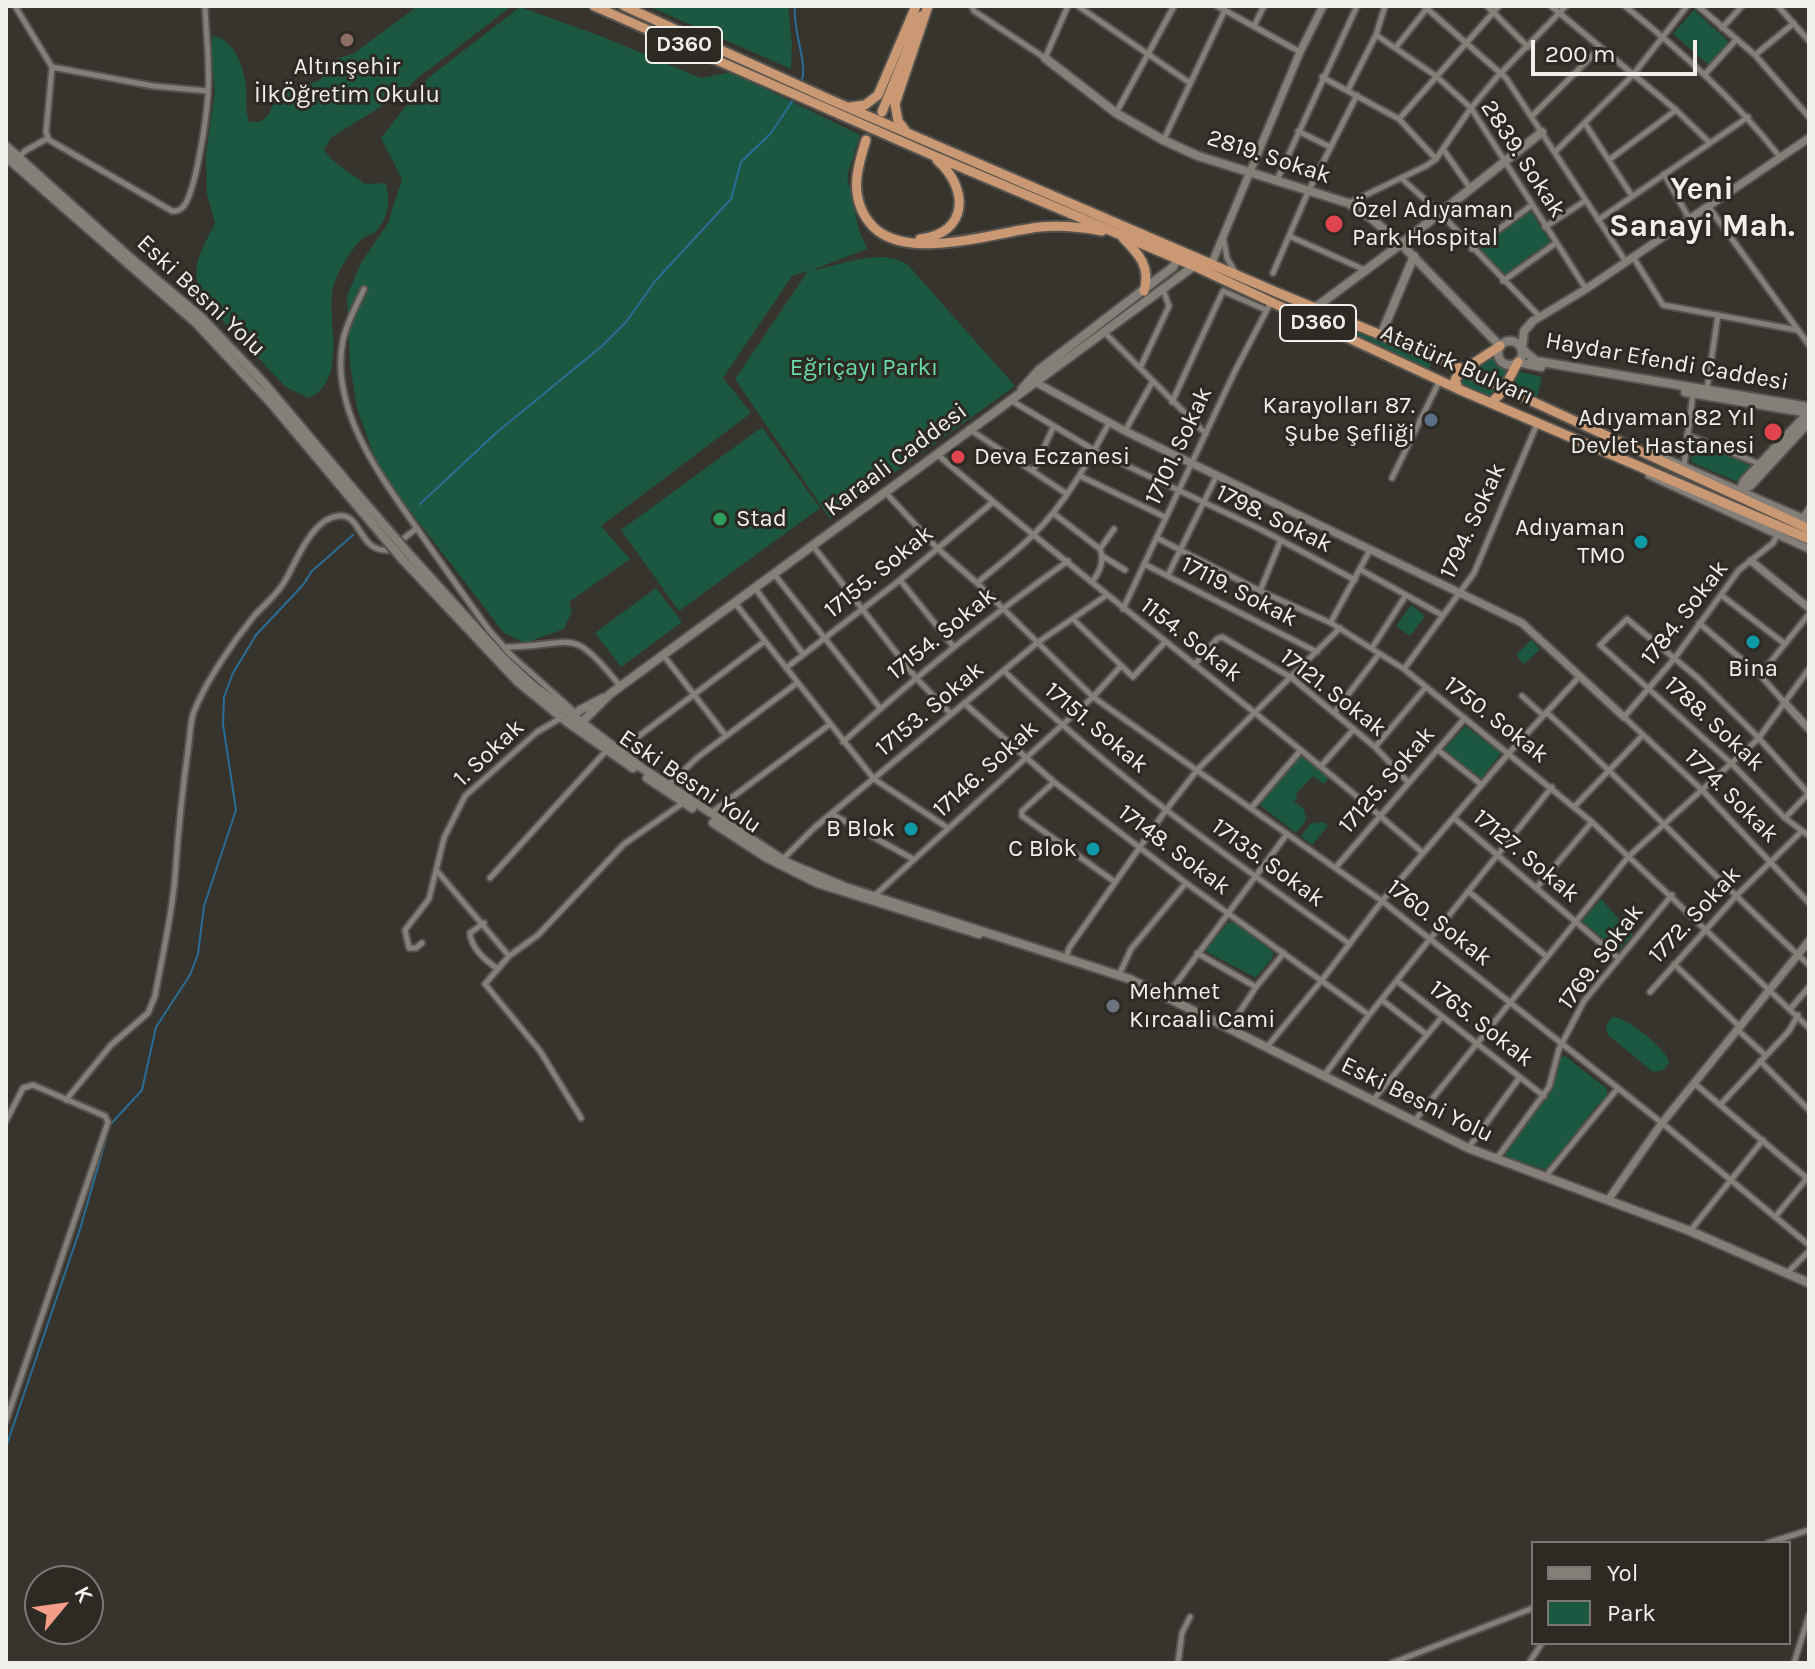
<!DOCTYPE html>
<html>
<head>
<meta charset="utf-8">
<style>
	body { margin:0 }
	#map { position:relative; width:1815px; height:1669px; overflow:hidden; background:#37332d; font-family:Karla,sans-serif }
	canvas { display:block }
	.frame { position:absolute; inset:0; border:8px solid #f1efeb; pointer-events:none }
	.legend { position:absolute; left:1531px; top:1541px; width:260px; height:104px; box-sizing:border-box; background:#2d2923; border:2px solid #7b7873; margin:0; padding:10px 14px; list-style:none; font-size:24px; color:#f1efeb }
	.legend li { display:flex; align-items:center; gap:16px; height:40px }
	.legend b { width:40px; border:2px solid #7b7873 }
	.north { position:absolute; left:24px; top:1565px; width:80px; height:80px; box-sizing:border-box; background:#2d2923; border:2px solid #7b7873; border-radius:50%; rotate:61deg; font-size:22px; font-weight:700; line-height:32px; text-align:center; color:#f1efeb }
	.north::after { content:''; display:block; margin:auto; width:28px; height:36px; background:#f49e89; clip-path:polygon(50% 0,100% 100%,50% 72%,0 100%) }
	.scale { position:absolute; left:1531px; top:40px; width:166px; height:36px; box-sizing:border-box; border:4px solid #f1efeb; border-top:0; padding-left:10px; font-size:24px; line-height:28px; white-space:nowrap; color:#f1efeb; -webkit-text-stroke:6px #2d2923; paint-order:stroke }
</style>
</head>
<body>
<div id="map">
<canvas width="1815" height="1669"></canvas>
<div class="frame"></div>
<ul class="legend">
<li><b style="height:10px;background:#847f78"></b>Yol</li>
<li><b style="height:22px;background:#1c5841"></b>Park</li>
</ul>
<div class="north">K</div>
<div class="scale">200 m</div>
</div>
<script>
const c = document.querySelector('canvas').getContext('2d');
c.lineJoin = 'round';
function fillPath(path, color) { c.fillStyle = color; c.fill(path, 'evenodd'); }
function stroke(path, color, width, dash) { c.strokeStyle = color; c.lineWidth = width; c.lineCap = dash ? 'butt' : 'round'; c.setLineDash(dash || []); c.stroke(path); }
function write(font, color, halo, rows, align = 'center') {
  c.font = font + ' Karla,sans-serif'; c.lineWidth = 6; c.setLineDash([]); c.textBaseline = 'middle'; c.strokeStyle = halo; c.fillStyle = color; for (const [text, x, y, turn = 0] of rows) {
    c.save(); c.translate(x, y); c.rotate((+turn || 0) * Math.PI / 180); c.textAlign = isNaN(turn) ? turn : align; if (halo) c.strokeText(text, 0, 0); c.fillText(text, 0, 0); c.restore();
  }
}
const green = new Path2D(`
	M418,6H512L415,80L406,91L332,137L324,149C330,162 352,173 365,184L386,183C390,200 389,216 377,230C373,235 366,235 362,239C351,249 336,274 333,288C326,322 349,379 309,398L286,387L205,302C187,269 200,254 215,223L207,194L206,154L215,91L210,47L213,36C235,39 245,69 246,89C247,102 245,110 249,122H260L269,114L276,97L284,90L300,89L321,79L328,67L339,58L353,54Z
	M648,6H788L792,44L791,69Z
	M520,7L598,35L701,78L731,72L860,135L847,176L859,230L867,249L812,270C841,266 881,246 908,265L1015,386L830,519L735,379L808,271L792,276L723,378L751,413L601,526L630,559L569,602L572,611L564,629L525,643L504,633L401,499L375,459L357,408L350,364L347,296L361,263L388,223L402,179L381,138L428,78Z
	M1694,10L1730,43L1710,66L1673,34Z
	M1066,205L1378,340L1433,360L1428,371L1273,298Z
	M1528,212L1532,213L1551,243L1503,278L1480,252V249Z
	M1491,358L1506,370L1502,380L1476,368Z
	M1517,371L1542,377L1536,400L1519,391L1513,376Z
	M1465,376L1495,388V394L1490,397L1463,386L1461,381Z
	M762,427L820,508L679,611L621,530Z
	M1693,441L1752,466L1738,482L1691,462Z
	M656,588L682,622L621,667L595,633Z
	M1411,605L1425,616L1410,636L1396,626Z
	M1531,640L1540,649L1524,664L1516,655Z
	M1465,726L1501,753L1481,779L1444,750Z
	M1302,755L1329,777L1324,784L1313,776L1296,794L1298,796L1294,801L1304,809L1306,820L1296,833L1261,806L1259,802Z
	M1323,822L1328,826L1312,845L1301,836L1310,824Z
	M1601,899L1633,935L1618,951L1582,921Z
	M1234,922L1273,952V957L1256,978L1207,952L1206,949L1228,923Z
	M1612,1017C1626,1016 1667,1049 1669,1062L1664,1070L1653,1072L1608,1035L1606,1025Z
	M1564,1055L1607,1089V1096L1600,1105L1598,1104L1549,1169H1543L1506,1157L1505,1151L1553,1088L1557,1064Z`);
const stream = new Path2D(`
	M795,6C792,31 809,64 801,83
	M420,504L496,433L602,346L626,322L656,280L731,199L741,162L771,133L793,100
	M6,1447L80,1229L110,1125L142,1090L156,1027L190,975L198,954L204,906L236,810L223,724L224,697L233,673L256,635L303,585L312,571L353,535`);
const minor = new Path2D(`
	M15,6L52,67L153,86L208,91
	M972,6L974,11L1045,58L1068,6
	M1078,6L1190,83
	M1217,6L1300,52
	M1424,6L1506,78L1626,262
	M1487,6L1528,47
	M1551,6L1676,110L1710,143
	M1625,6C1682,52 1734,99 1780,157
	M1698,6L1755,55L1809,117
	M1778,6L1809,41
	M1254,26L1264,6
	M1722,28L1742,6
	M1376,35L1436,76L1471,108L1586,289
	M1397,46L1428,7
	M1755,55L1794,23
	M52,67L46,132L49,140L172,211C177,211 179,211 183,207C196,193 207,114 208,93C210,64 206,35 205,6
	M1706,73L1736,40
	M1322,77L1399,119L1436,159
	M1348,90L1376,35L1385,6
	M1116,113L1174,6
	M1532,116L1600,48
	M1399,119L1499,6
	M1586,125L1632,196
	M1298,131L1330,147
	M1164,139L1225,10
	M1443,149L1470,188
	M1555,152L1632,76L1687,6
	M19,157L25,151L48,138
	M1609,160L1676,110
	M1664,174L1689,218
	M1401,178L1440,213L1540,317
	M1276,182L1357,6
	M1349,203L1426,166L1436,159L1471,108L1497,77L1566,6
	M1708,206L1809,345
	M1598,220L1748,117
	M1545,227L1585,201
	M1223,236L1227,258L1235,272
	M1289,236L1365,270
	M1472,249L1532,205
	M1633,257L1663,305L1797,330
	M1273,273L1308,192L1357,95
	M1503,281L1556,243
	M364,289C356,306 347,322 343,340C329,409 381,477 418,530C441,563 465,597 489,630L511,655L576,713
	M1105,333L1206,434
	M1140,368L1169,306L1163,289
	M1707,389L1718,315
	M1012,401L1094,450L1262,530L1355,580
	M1172,402L1223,291L1266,310
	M969,429L1067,494
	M1125,431L1153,381
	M1687,435L1760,464
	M938,455C1096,591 1265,715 1423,853
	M1684,466L1693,393
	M1033,471L1053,428
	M1080,476L1165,517
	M1392,478L1439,382
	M886,493L937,548L977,583L1093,697L1382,901L1662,1123L1809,1245
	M1053,513L1100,549
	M1802,518L1809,508
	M1778,534L1773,543L1739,570L1674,659L1624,717L1701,789L1809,903
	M1157,538L1260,591L1331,623L1404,669L1592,822L1809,1028
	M813,546L916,678L951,714
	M1104,557L1125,570
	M1144,564L1317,652
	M1361,570L1442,615
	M774,574L880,708
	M1168,575L1217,475
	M900,580L953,646
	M1092,582C1099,573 1105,561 1100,549L1114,529
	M977,583C996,567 1016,552 1033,535C1066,503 1088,462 1109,423
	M755,588L803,654
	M1260,591L1280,542
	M1721,595L1785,644
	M735,603L874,779L948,828
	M1123,609L1235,371L1271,302
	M1073,619L1133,677L1165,642
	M1331,622L1370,550
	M1699,623L1760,675L1784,702
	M505,647C575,647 569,622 620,686
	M1372,648L1406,595
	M664,656L726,736
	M1194,665L1217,639L1222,637L1292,678L1375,747L1408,782
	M786,668L900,580L993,502
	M1404,669L1474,573L1537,424
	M1004,671C1109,773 1230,859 1350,944
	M1760,675L1809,614
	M1522,696L1543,715
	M964,703L1054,782L1186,883L1369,1015
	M1546,712C1637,793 1719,883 1809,965
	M1334,713L1379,654
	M843,742C915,677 989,617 1068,561
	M1375,747L1426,687
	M1438,750L1482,785
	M619,751L765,641
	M1321,766L1354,729
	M1054,782L1022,811V816L1115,882
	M668,785L698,757L797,683
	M1809,794L1755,734L1698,678L1627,619L1600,645L1731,763L1785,818L1809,836
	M1252,807L1301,750
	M1574,807L1643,735
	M711,813L829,725
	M832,814L913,859
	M1454,818L1617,957
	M1785,818L1809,793
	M783,859L814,828L1037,643L1107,595
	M1336,867L1465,718
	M437,871L509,956
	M490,878L606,751
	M1537,887L1592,822
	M1468,891L1546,956
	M874,896L1093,697L1121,666
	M484,923L470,933C471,948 486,961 498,969
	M422,943L416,948H409L405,930L429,899L444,838L465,796L537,732L561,718
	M1197,953L1256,987
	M1066,958L1069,948L1166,810L1198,769L1340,628
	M1674,964L1740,1027
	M1119,975L1131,949L1186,883
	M1397,981L1544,1096
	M1650,992L1737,895L1802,831
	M1166,997L1287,834
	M1382,1000L1426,1034
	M1791,1008L1809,987
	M1229,1028L1256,987L1284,953
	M1739,1031L1765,1055
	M1266,1048L1322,980L1382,901L1509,753L1579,677
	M1760,1061L1809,1110
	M1323,1077L1369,1015L1552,787
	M1694,1083L1809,1180
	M66,1100L111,1045L148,1013L155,996C162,957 172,916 175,877C178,834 182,792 188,750C190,738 190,725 193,714C205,682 233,642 254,616C265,604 279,593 286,579C297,560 312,519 338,516C362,512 358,553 389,550L417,528
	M1373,1100L1441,1018
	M1720,1105L1789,1031L1798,1015
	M581,1118L540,1051L485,984L509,956L538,935L624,844L683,803
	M1415,1120L1629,856L1758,739L1809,669
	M6,1121L23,1088L33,1085L105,1116L108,1122L6,1421
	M1469,1147L1520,1077
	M1497,1158L1549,1087L1559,1049L1584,1001L1672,895
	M1545,1177L1618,1088
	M1775,1217L1808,1177
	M1690,1231L1763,1140
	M1787,1273L1809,1251
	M1768,1543L1809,1530
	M1178,1663L1182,1633L1190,1617
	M1392,1663L1533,1608
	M1529,1663L1542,1643
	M1794,1663L1809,1615`);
const tertiary = new Path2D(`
	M1212,263L1300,52L1323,6
	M1533,321L1586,289L1809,138
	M1037,383L1125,431L1522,623L1624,717
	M1653,453L1809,521
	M1649,475L1809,549
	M1751,561L1809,608
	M1784,702L1809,729
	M1608,1200L1662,1123L1809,941`);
const secondary = new Path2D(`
	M1045,58L1116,113L1163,140L1198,156L1348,203L1372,219L1401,244L1500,346
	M6,146L126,254L201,317L264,383L354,490
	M6,157L196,323L270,402L348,495
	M1316,307L1401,244L1542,132
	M1533,321L1524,331L1522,349L1536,361L1809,407
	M1381,335L1414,256
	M1498 353a12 12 0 1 1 24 0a12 12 0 1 1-24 0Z
	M1518,362L1541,367
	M1022,389L1039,370L1173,267L1177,259
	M1685,392L1809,413
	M1740,490L1744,481L1809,412
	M1740,490L1750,486L1809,422
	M409,554L504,659L532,685L642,768L788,863L845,887L1130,979L1468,1148L1690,1231L1809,1283
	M403,560L518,682L567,722L633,768
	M571,719L580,710L603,698
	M576,728L610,694L1194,266
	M647,778L692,808
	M713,823L767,858L817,883L979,934`);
const trunk = new Path2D(`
	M594,6L932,155L1194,266L1458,389L1809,539
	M624,6L831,100L1276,292L1449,363L1809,529
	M850,107L865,105L878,95L916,6
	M882,112L921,16
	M905,130L898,121L895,104L928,6
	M866,140C857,168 849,196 869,222C901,265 994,232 1040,227C1061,225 1081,227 1102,231
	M1123,238C1139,254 1151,267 1144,291
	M920,239C969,233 969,188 937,160
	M1458,389L1455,380L1460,372L1500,346
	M1491,403L1502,392L1518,362`);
const secondaryBridge = new Path2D(`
	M354,490L409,554
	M348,495L403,560`);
const markers = [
	[347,40,8,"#8d6e63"],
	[1334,224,10,"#e0444e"],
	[1431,420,8,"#5c6f8a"],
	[1773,432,10,"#e0444e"],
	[958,457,8,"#e0444e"],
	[720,519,8,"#2e9e5b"],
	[1641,542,8,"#0f9aa8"],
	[1753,642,8,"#0f9aa8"],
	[911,829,8,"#0f9aa8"],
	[1093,849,8,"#0f9aa8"],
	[1113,1006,8,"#6b7280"]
];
const shields = [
	[684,45,76],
	[1318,323,76]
];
const shieldNames = [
	["D360",684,45],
	["D360",1318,323]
];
const poiNames = [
	["Altınşehir",347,67,"center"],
	["İlkÖğretim Okulu",347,95,"center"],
	["Özel Adıyaman",1352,210,"left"],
	["Park Hospital",1352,238,"left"],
	["Karayolları 87.",1415,406],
	["Şube Şefliği",1415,434],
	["Adıyaman 82 Yıl",1755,418],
	["Devlet Hastanesi",1755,446],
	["Deva Eczanesi",974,457,"left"],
	["Stad",736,519,"left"],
	["Adıyaman",1625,528],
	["TMO",1625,556],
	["Bina",1753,669,"center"],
	["B Blok",895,829],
	["C Blok",1077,849],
	["Mehmet",1129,992,"left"],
	["Kırcaali Cami",1129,1020,"left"]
];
const streetNames = [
	["2819. Sokak",1269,157,18],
	["2839. Sokak",1523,159,57],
	["Eski Besni Yolu",201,296,43],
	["Haydar Efendi Caddesi",1667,362,10],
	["Atatürk Bulvarı",1457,365,24],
	["17101. Sokak",1179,446,-65],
	["Karaali Caddesi",896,460,-37],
	["1798. Sokak",1274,519,26],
	["1794. Sokak",1473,521,-65],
	["17155. Sokak",879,572,-39],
	["17119. Sokak",1239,592,27],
	["1784. Sokak",1685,613,-52],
	["17154. Sokak",942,634,-39],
	["1154. Sokak",1191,640,38],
	["17121. Sokak",1333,693,38],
	["17153. Sokak",930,709,-40],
	["1750. Sokak",1496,720,38],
	["1788. Sokak",1714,724,43],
	["17151. Sokak",1096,728,40],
	["1. Sokak",489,753,-43],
	["17146. Sokak",986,769,-42],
	["17125. Sokak",1387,780,-49],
	["Eski Besni Yolu",690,782,34],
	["1774. Sokak",1731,796,45],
	["17148. Sokak",1174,850,37],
	["17127. Sokak",1526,856,40],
	["17135. Sokak",1268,863,36],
	["1772. Sokak",1695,915,-47],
	["1760. Sokak",1439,923,38],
	["1769. Sokak",1601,957,-53],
	["1765. Sokak",1481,1024,38],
	["Eski Besni Yolu",1417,1100,26]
];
const parkNames = [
	["Eğriçayı Parkı",864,368]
];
const districtNames = [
	["Yeni",1702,190],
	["Sanayi Mah.",1702,227]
];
fillPath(green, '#1c5841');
stroke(stream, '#2a6e98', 2);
stroke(minor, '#55524d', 9);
stroke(tertiary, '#55524d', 11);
stroke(secondary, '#55524d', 12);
stroke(trunk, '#55524d', 13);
stroke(minor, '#847f78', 5);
stroke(tertiary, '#847f78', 7);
stroke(secondary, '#847f78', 8);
stroke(trunk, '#ca9872', 9);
stroke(secondaryBridge, '#55524d', 12, []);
stroke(secondaryBridge, '#847f78', 8);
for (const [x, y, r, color] of markers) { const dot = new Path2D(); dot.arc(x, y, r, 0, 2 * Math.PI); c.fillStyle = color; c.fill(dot); stroke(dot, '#2d2923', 3); }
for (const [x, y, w] of shields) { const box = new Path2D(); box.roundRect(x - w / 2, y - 18, w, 36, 6); c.fillStyle = '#2d2923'; c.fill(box); stroke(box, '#f1efeb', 2); }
write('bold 22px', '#f1efeb', null, shieldNames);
write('24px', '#f1efeb', '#2d2923', poiNames, 'right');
write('24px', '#f1efeb', '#2d2923', streetNames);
write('24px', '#6adaab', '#2d2923', parkNames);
write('bold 32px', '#f1efeb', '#2d2923', districtNames);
</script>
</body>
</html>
